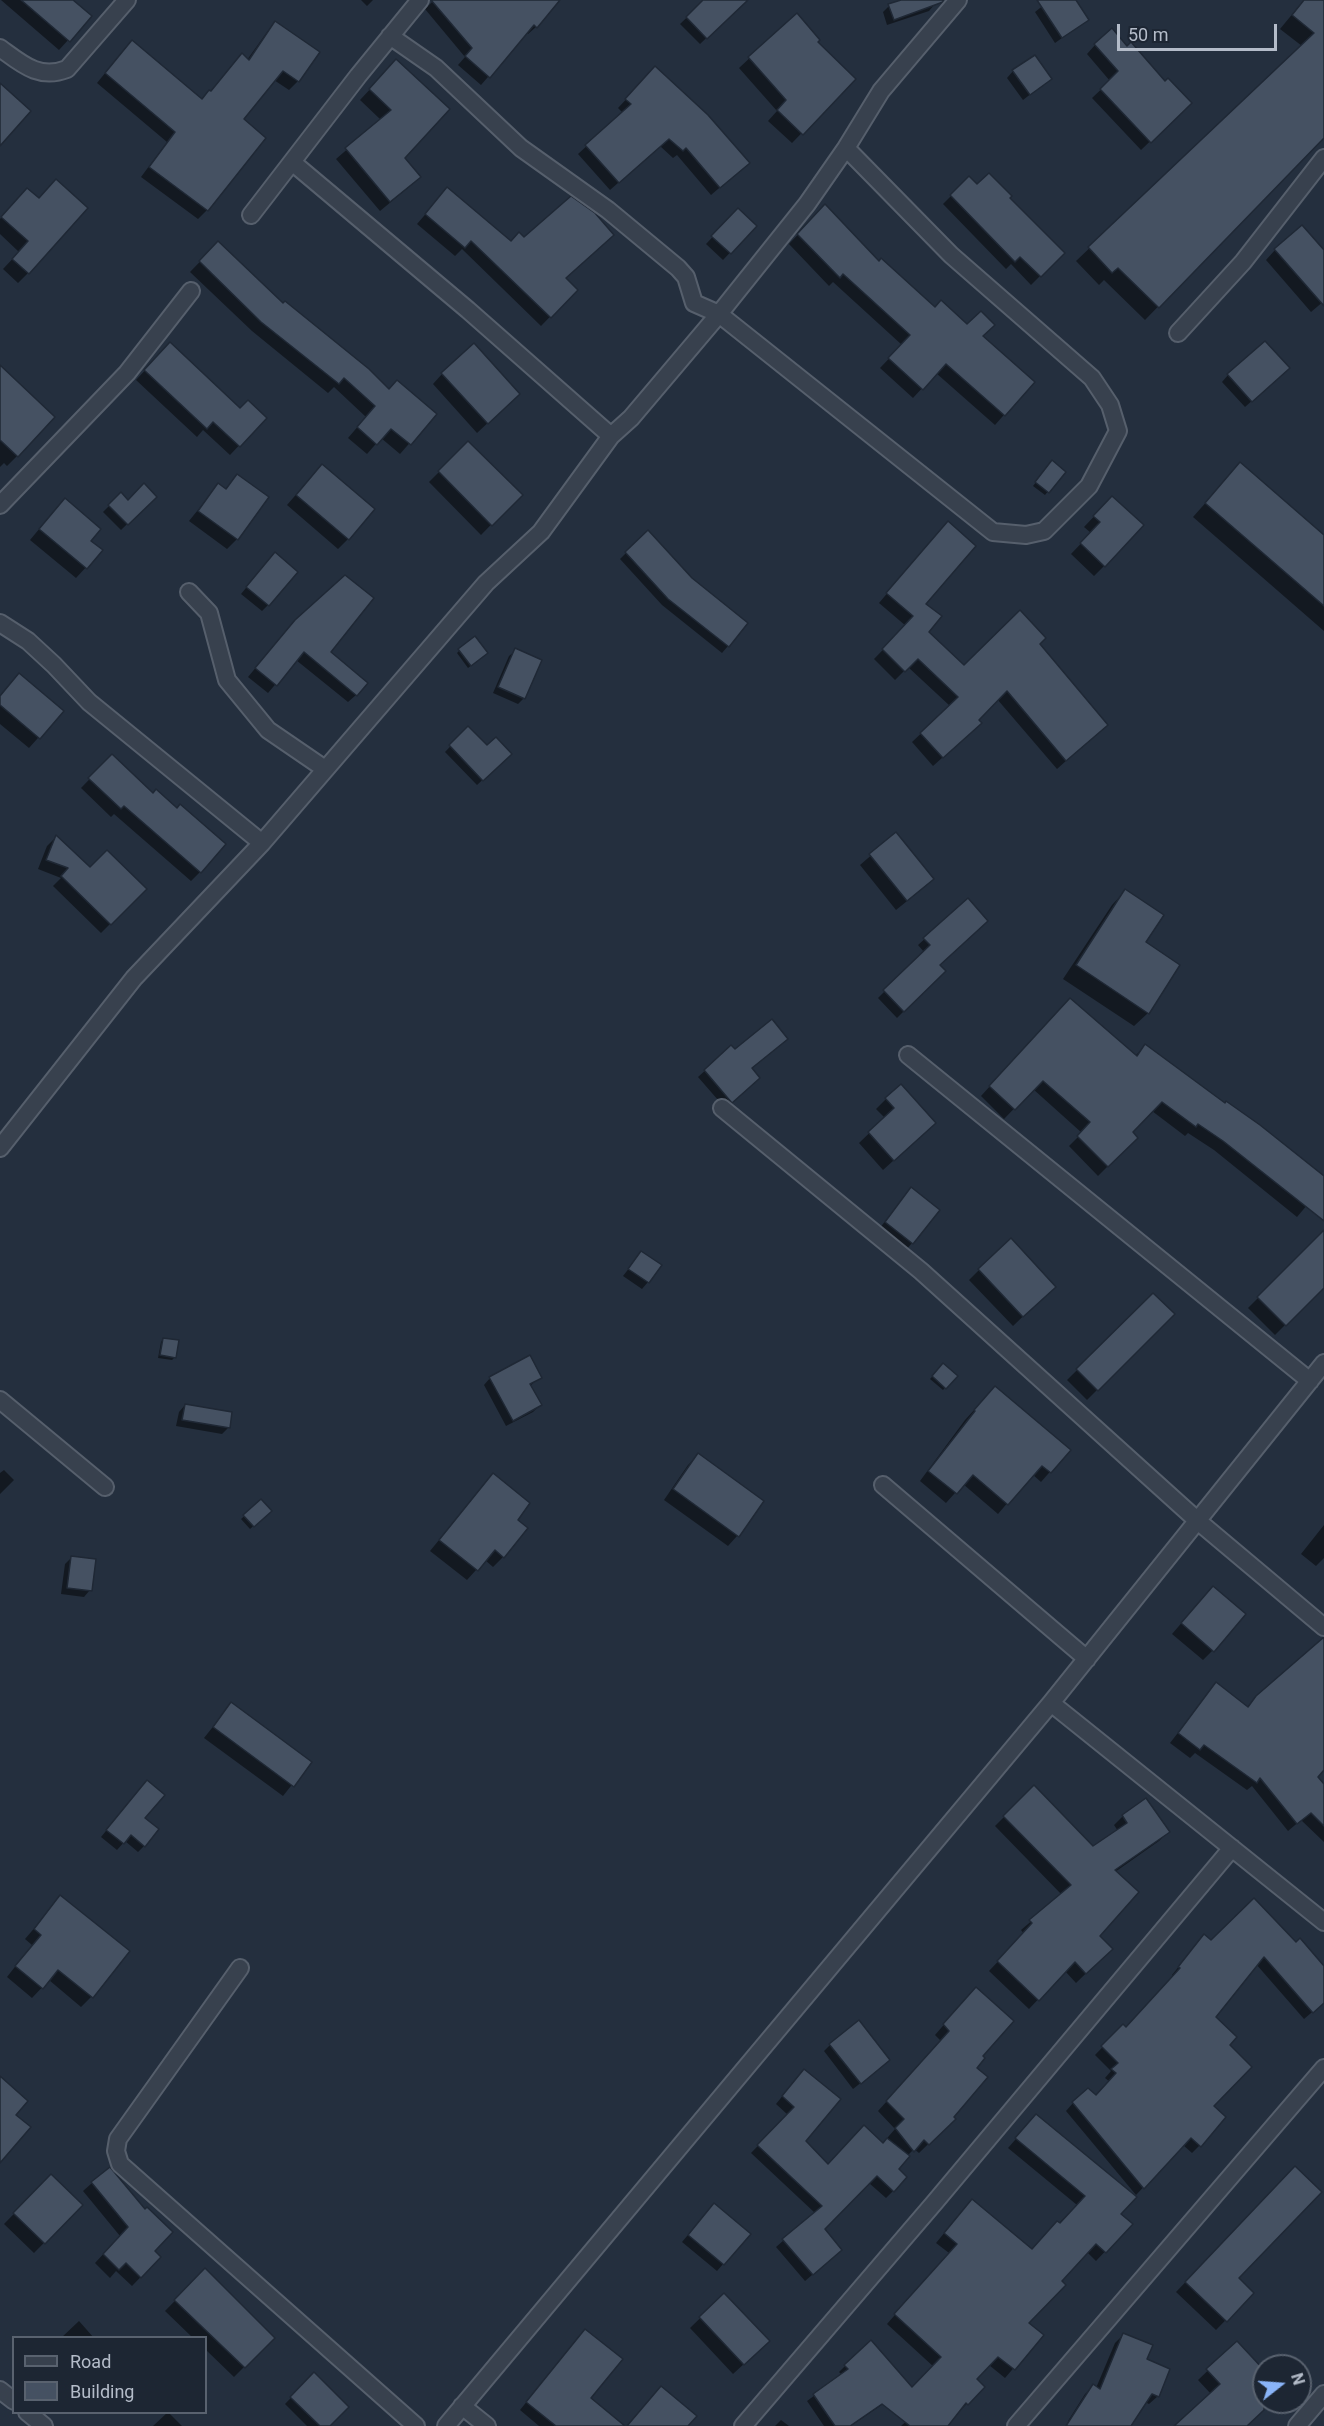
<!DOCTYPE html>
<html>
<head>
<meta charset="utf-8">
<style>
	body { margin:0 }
	#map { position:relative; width:1324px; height:2426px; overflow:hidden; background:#242f3e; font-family:Roboto,sans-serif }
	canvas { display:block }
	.legend { position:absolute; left:12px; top:2336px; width:195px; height:78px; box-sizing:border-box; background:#1d2633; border:2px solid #59626f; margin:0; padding:8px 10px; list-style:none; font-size:18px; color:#b4bcc9 }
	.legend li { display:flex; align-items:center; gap:12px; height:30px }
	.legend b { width:30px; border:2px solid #59626f }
	.north { position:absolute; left:1252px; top:2354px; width:60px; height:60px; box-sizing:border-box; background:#1d2633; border:2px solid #59626f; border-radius:50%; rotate:73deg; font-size:16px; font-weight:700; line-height:24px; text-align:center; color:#b4bcc9 }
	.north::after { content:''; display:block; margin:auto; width:21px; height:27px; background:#8ab4f8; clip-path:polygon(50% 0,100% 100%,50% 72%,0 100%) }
	.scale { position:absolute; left:1117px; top:24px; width:160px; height:27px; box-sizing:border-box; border:3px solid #b4bcc9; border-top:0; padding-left:8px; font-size:18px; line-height:21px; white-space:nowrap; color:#b4bcc9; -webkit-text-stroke:4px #1d2633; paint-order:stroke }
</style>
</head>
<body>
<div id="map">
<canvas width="1324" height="2426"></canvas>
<ul class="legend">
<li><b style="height:8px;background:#38414e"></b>Road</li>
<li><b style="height:16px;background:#455162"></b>Building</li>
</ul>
<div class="north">N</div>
<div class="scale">50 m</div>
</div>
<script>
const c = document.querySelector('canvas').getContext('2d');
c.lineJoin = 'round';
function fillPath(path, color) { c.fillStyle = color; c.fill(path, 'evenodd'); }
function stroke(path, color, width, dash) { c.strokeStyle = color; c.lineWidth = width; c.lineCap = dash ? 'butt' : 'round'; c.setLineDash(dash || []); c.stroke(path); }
const shadow = new Path2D(`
	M1,0H71L90,16L59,50Z
	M361,0H373L367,6Z
	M434,0H558L536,27L528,34L526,33L481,85L458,65L465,57L425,9Z
	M705,0H746L700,44L680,24Z
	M905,0H934L935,4L929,11L887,25L883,12L889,6Z
	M1050,0H1074L1087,20L1055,43L1035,12Z
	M1304,0H1324V136L1145,320L1104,280L1099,285L1076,261L1302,46L1280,29Z
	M796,15L816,42L854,79L792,143L768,121L777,111L739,68Z
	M275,23L298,81L289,90L274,80L242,119L207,210L198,219L141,177L167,142L97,83L123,51L201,100L247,60L267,32Z
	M1095,45L1127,48L1190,103L1141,150L1092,98L1110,81L1087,54Z
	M387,71L409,187L380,211L336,159L381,120L360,100Z
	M1013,71L1050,79L1023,100L1007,78Z
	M647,77L739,171L711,195L677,155L673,158L660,146L610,190L578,154L623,113L618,108Z
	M969,178L1063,253L1031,285L1011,264L1006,269L943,204Z
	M17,200H38L28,273L18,283L3,269L19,252L0,234V219Z
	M436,202L510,243L564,278L576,290L541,326L462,249L455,256L417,224Z
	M825,206L879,263L934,309L967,326L981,337L1033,382L995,425L936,373L913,398L880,368L902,345L833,282L829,286L789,244Z
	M738,210L755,226L723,260L706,244Z
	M218,243L282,305L389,390L435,414L400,454L381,438L367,454L348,438L366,417L334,387L328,393L252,331L190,272Z
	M1275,250L1324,253V301L1311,312L1266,260Z
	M161,353L240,410L265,418L230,455L203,430L197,437L136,380Z
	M0,368L17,456L7,466L4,463L0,467Z
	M442,374L508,404L477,433L433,384Z
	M1228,375H1281L1245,407L1222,382Z
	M468,443L520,495L481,535L429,482Z
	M1240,464L1324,537V631L1193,517Z
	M1050,465L1064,472L1045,495L1033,486Z
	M237,476V539L227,549L189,521L218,485L225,490Z
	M312,476L348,539L338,549L287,505Z
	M121,494L128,502L155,497L121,530L103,512Z
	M1102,508L1104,566L1094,576L1071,554L1091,533L1084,527Z
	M55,510L101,551L76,578L30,540Z
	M939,532L924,604L927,632L964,667L1038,644L1106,725L1057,769L997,699L977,720L971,732L933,766L912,742L950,706L908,667L895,680L874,659L906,626L879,603Z
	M626,553L691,579L728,646L722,653L662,605L620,559Z
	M269,560L268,605L262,611L241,594Z
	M287,630L356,695L348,702L296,660L268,693L248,677Z
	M516,650L524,698L518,704L493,693L509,656Z
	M459,651L483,656L468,668L457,653Z
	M19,675L62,711L29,748L0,724V696Z
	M468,728L487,747L505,759L477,785L445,752Z
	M112,756L200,872L191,881L114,814L111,817L81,788Z
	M896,834L922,889L896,910L860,865Z
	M56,837L90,869L145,889L101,933L53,886L61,878L38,869L47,846Z
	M1125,891L1148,1013L1134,1026L1063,979L1112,905Z
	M968,900L938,965L944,971L897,1018L878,998L924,952L918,945Z
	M1060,1009L1135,1056L1145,1046L1324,1178V1185L1297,1217L1214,1150L1188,1133L1185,1136L1152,1111L1131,1132L1136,1138L1098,1176L1069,1146L1082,1133L1033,1089L1004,1119L981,1096Z
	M786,1039L751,1069L752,1084L725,1108L698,1077L731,1047L735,1051Z
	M886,1099L924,1133L883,1170L859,1143L885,1118L876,1109Z
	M905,1196L912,1243L906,1250L879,1229Z
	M1324,1232V1286L1275,1335L1248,1308Z
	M641,1253L648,1282L642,1289L623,1276Z
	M979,1270L1044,1296L1013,1326L969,1280Z
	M1153,1295L1173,1314L1087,1400L1067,1380Z
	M163,1339L175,1357L172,1360L158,1358L161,1342Z
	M943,1365L955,1376L943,1390L930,1379Z
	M540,1377L530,1386L540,1405L533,1412L506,1426L484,1385L490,1378Z
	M985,1398L1069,1450L1041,1482L1032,1474L998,1514L963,1484L946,1503L920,1481L965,1420Z
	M185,1405L228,1428L222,1434L176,1426L179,1412Z
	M698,1455L737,1536L728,1546L664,1500L688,1465Z
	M4,1470L14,1480L0,1494V1473Z
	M484,1485L503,1557L493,1567L485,1560L467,1580L430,1551Z
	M261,1501L270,1511L250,1529L241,1519Z
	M1324,1525V1558L1316,1566L1301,1554Z
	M71,1558L90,1590L84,1597L61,1594L65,1564Z
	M1203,1598L1213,1650L1203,1660L1172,1634Z
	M1324,1648V1767L1316,1777L1324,1786V1842L1301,1820L1288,1831L1252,1786L1247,1790L1195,1753L1190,1758L1170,1743L1216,1684L1246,1708L1257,1697Z
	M231,1704L310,1762L283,1796L204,1738Z
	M1034,1787L1093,1848L1118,1831L1114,1825L1123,1816L1168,1832L1159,1841L1115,1872L1098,1936L1111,1949L1076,1983L1065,1971L1029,2009L989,1971L1024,1934L1021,1930L1062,1895L995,1826Z
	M141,1788L144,1846L138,1852L125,1841L117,1850L101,1837Z
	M61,1897L91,1997L81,2007L49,1980L32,1998L7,1977L32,1945L25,1939Z
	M1211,1942L1296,1944L1324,1968V2002L1304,2019L1256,1964L1214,2017L1228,2045L1200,2145L1192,2153L1183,2145L1136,2195L1066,2111L1073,2103L1096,2097L1110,2082L1105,2078L1111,2071L1095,2055L1123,2026L1125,2029L1173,1977L1172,1975L1197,1944Z
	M967,1998L981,2056L952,2117L954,2119L919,2153L914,2149L907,2156L896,2169L893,2191L886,2198L869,2183L823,2229L833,2257L805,2281L776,2247L815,2213L751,2153L788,2115L776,2104L797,2078L804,2141L828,2166L882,2144L895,2129L878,2111L941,2041L935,2035Z
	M830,2045L882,2066L853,2089L824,2051Z
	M1036,2116L1119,2214L1131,2224L1096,2261L1087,2252L1060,2281L1027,2323L1042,2335L1005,2378L989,2365L975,2379L983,2387L958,2413L957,2412L946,2426H901L948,2383L935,2368L887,2324L949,2253L936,2243L963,2210L1032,2250L1077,2205L1008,2148Z
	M51,2176L81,2205L34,2253L4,2224Z
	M1285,2178L1237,2279L1252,2293L1216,2330L1176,2292Z
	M92,2183L159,2258L132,2286L116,2271L110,2278L95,2263L120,2236L83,2191Z
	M708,2211L749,2234L717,2271L682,2242Z
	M205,2270L273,2338L234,2377L206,2350V2338H193L165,2311Z
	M724,2295L758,2351L733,2374L690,2328Z
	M79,2321L94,2338H61Z
	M1123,2335L1145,2360L1158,2396L1149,2404L1145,2402L1129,2426H1076L1068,2421L1085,2394L1094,2386L1096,2388L1115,2343Z
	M578,2338L589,2399L623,2426H539L520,2410Z
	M1237,2343L1264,2372V2402H1271L1245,2426H1176L1211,2394L1198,2380Z
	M845,2366L902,2391L851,2426H824L807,2401L842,2375L839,2372Z
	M314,2374L328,2426H307L285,2404Z
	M168,2412L182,2426H153Z
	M781,2420L789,2426H775Z`);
const building = new Path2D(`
	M21,0H73L92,16L70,42Z
	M431,0H560L537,28L534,25L490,78L465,56L472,48Z
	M703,0H748L707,39L686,17Z
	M901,0H943V2L894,20L888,4Z
	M1037,0H1076L1089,20L1062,38Z
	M1304,0H1324V138L1159,308L1118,268L1112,273L1088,247L1314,33L1292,15Z
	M797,13L820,40L818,42L856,79L803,135L777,110L786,100L748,57Z
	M275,21L320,52L299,82L283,71L244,119L266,138L208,211L149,167L175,132L105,73L132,40L202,99L209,90L211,91L242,53L249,60Z
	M1112,28L1127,46L1131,42L1165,81L1168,78L1192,103L1151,143L1100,89L1118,71L1094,44Z
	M1035,55L1052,79L1030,95L1012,70Z
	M396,59L450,109L405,158L421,177L390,202L345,148L391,110L369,89Z
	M655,66L708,115L750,163L720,188L686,148L683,151L669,139L619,183L585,145L631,104L625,99Z
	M0,83L31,111L0,146Z
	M989,173L1012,196L1010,198L1065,253L1041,277L1020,257L1015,262L950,195L969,176L977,184Z
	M56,179L88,208L29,274L12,259L28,241L1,217L27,188L39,198Z
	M447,187L511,241L519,232L524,237L571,196L595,213L614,235L566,278L578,290L551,318L471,241L465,248L425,214Z
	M825,204L879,261L881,258L935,307L941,300L967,324L981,311L995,325L983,336L1035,382L1005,416L946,364L923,390L888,358L910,335L843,274L840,278L797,234Z
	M738,208L757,226L731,254L711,236Z
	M1302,225L1324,250V306L1274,249Z
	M218,241L283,303L285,301L369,369L389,389L397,380L437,414L411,445L391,429L377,445L357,427L375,406L344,378L339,384L261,322L199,261Z
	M1265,341L1290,368L1252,402L1227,374Z
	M170,342L240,408L248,400L267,418L240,447L213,422L207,429L144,370Z
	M474,343L520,394L488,424L441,373Z
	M0,365L55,417L18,457L0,440Z
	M468,441L523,495L492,526L438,471Z
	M1052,460L1066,472L1049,493L1035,482Z
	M1240,462L1324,535V606L1205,503Z
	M322,464L375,509L349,540L296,495Z
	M237,474L269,497L238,540L198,511L218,483L226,489Z
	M144,483L157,497L128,525L108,505L121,492L128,500Z
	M1112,496L1144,525L1105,567L1080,543L1100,522L1093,516Z
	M65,498L101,529L91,541L103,550L87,569L39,529Z
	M948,521L976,546L926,604L942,616L929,632L964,665L1020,610L1046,638L1040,644L1108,725L1066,761L1007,691L979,720L982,723L943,758L920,733L958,697L918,659L905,672L882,649L913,616L886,593Z
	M648,530L692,578L748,623L729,647L668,599L625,552Z
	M275,552L298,572L269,606L246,587Z
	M345,575L374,598L331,652L368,683L357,696L304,652L277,686L255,668L295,620Z
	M475,636L488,653L471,666L458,649Z
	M515,648L542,660L525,699L498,687Z
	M19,673L64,711L40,739L0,705V696Z
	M468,726L487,745L496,737L512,754L483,781L449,745Z
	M112,754L153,793L156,789L177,808L180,804L226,844L201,873L124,806L121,809L88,778Z
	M896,832L934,879L907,901L869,854Z
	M56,835L90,867L107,850L147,889L111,925L61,876L68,868L46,860Z
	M1125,889L1164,915L1146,942L1180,965L1149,1014L1076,965Z
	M968,898L988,921L940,965L946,971L904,1012L883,990L930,945L923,938Z
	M1070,998L1137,1056L1145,1044L1225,1103L1226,1101L1260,1125L1324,1176V1221L1223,1141L1198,1124L1196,1127L1162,1102L1133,1132L1138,1138L1108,1167L1077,1136L1090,1122L1043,1081L1015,1110L989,1086Z
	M772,1019L788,1039L752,1068L760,1078L732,1103L704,1070L731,1045L735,1049Z
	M901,1084L936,1123L894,1161L868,1132L894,1108L885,1098Z
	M911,1187L940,1210L913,1244L885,1222Z
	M1324,1230V1288L1286,1326L1257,1297Z
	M1011,1238L1056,1287L1023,1317L978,1269Z
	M641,1251L662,1265L649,1283L628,1269Z
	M1153,1293L1175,1314L1098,1391L1076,1369Z
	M163,1338L179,1340L176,1358L160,1355Z
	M530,1355L542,1378L530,1384L542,1405L513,1421L489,1377Z
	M943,1363L958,1376L946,1389L932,1376Z
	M995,1386L1071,1450L1051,1473L1042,1466L1008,1505L973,1475L957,1494L928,1471L975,1411L974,1410Z
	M185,1404L232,1412L230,1428L182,1420Z
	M698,1453L764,1501L739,1537L673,1489Z
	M493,1473L530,1503L518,1520L528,1528L504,1558L495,1550L478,1571L439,1540Z
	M261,1499L272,1511L254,1527L243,1515Z
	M71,1556L96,1559L92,1591L67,1588Z
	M1213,1586L1246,1614L1214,1652L1181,1623Z
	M1324,1637V1770L1318,1777L1324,1784V1826L1311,1813L1297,1824L1260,1778L1257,1783L1204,1745L1200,1750L1178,1733L1216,1682L1248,1707L1256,1696Z
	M231,1702L312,1762L294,1787L213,1727Z
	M147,1780L165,1795L145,1818L159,1829L145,1847L131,1835L124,1844L106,1830Z
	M1034,1785L1093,1846L1127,1823L1122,1815L1146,1798L1170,1832L1115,1870L1139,1892L1100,1936L1113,1949L1086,1974L1075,1962L1039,2001L997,1961L1032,1923L1029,1920L1071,1885L1003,1816Z
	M60,1895L130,1951L93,1998L58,1970L43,1989L15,1966L41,1935L34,1929Z
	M1254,1898L1296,1942L1300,1938L1324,1966V2003L1313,2013L1264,1957L1216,2017L1237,2037L1230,2045L1252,2067L1214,2106L1226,2117L1201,2147L1191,2138L1144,2189L1072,2102L1088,2088L1096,2095L1116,2073L1111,2069L1118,2063L1101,2046L1123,2024L1126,2027L1180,1968L1178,1967L1204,1934L1211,1940Z
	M976,1987L1014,2021L983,2056L985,2058L977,2068L988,2077L954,2117L956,2119L929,2145L924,2140L914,2152L895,2128L904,2119L886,2101L949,2031L943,2024Z
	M859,2020L890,2060L861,2084L829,2044Z
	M804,2069L841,2099L806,2141L828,2164L864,2125L883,2143L887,2138L910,2156L899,2169L907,2177L894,2192L877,2176L825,2229L842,2250L813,2275L782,2239L822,2206L757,2145L794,2107L782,2096Z
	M0,2076L28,2101L16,2115L31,2127L0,2163Z
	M1036,2114L1137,2197L1121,2214L1133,2224L1106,2253L1096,2244L1062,2281L1066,2285L1029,2323L1044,2335L1015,2370L998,2357L977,2379L985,2387L968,2405L966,2403L948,2426H910L882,2404L850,2426H835L813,2394L848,2369L844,2365L871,2340L912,2387L941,2357L894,2314L957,2244L944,2233L972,2199L1032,2249L1057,2221L1060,2223L1085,2196L1015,2138Z
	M1295,2166L1322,2192L1239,2278L1254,2293L1227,2322L1185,2282Z
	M110,2167L145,2209L147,2207L173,2232L155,2251L161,2257L141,2278L126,2263L119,2270L103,2254L128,2227L91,2182Z
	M51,2174L83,2205L45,2244L13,2213Z
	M714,2203L751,2234L724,2265L688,2235Z
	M205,2268L275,2338L245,2368L174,2300Z
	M724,2293L770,2341L744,2365L699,2317Z
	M585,2329L623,2359L591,2398L625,2426H556L526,2402Z
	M1123,2333L1153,2345L1147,2359L1170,2369L1159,2397L1152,2394L1131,2426H1066L1093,2384L1100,2389Z
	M1237,2341L1264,2370V2410L1247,2426H1174L1220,2384L1206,2369Z
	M314,2372L349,2407L330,2426H320L290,2397Z
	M661,2386L697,2416L688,2426H627Z`);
const street = new Path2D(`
	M390,36L436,68L521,148L608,210L678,268L686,277L694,303L719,314L993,532L1026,535L1044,531L1089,486L1118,431L1110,405L1092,378L951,255L846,148
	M0,48C22,64 39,80 67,69L127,0
	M292,162L468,310L611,436
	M251,215L358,76L420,0
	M1178,333L1243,262L1324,158
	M0,505L127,373L191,291
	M189,592L209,613L227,680L268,730L325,769
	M0,623L28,641L54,665L89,702L262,843
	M908,1055L1310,1381
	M722,1108L921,1271L1199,1522L1324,1627
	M0,1148L134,978L262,843L486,583L541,532L611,436L631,418L719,314L807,204L846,148L881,91L958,0
	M0,1400L105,1487
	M883,1485L1087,1659
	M1051,1703L1324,1922
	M240,1968L118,2139L116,2151L120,2164L416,2426
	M0,2390L14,2401
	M462,2406L487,2426
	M27,2412L44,2426
	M446,2426L1051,1703L1324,1363
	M743,2426L935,2202L1232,1848
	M1016,2426L1324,2068
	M1297,2426L1324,2394`);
fillPath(shadow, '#0007');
fillPath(building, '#455162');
stroke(building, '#1f2835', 1.5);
stroke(street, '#565f6c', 20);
stroke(street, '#38414e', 16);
</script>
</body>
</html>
